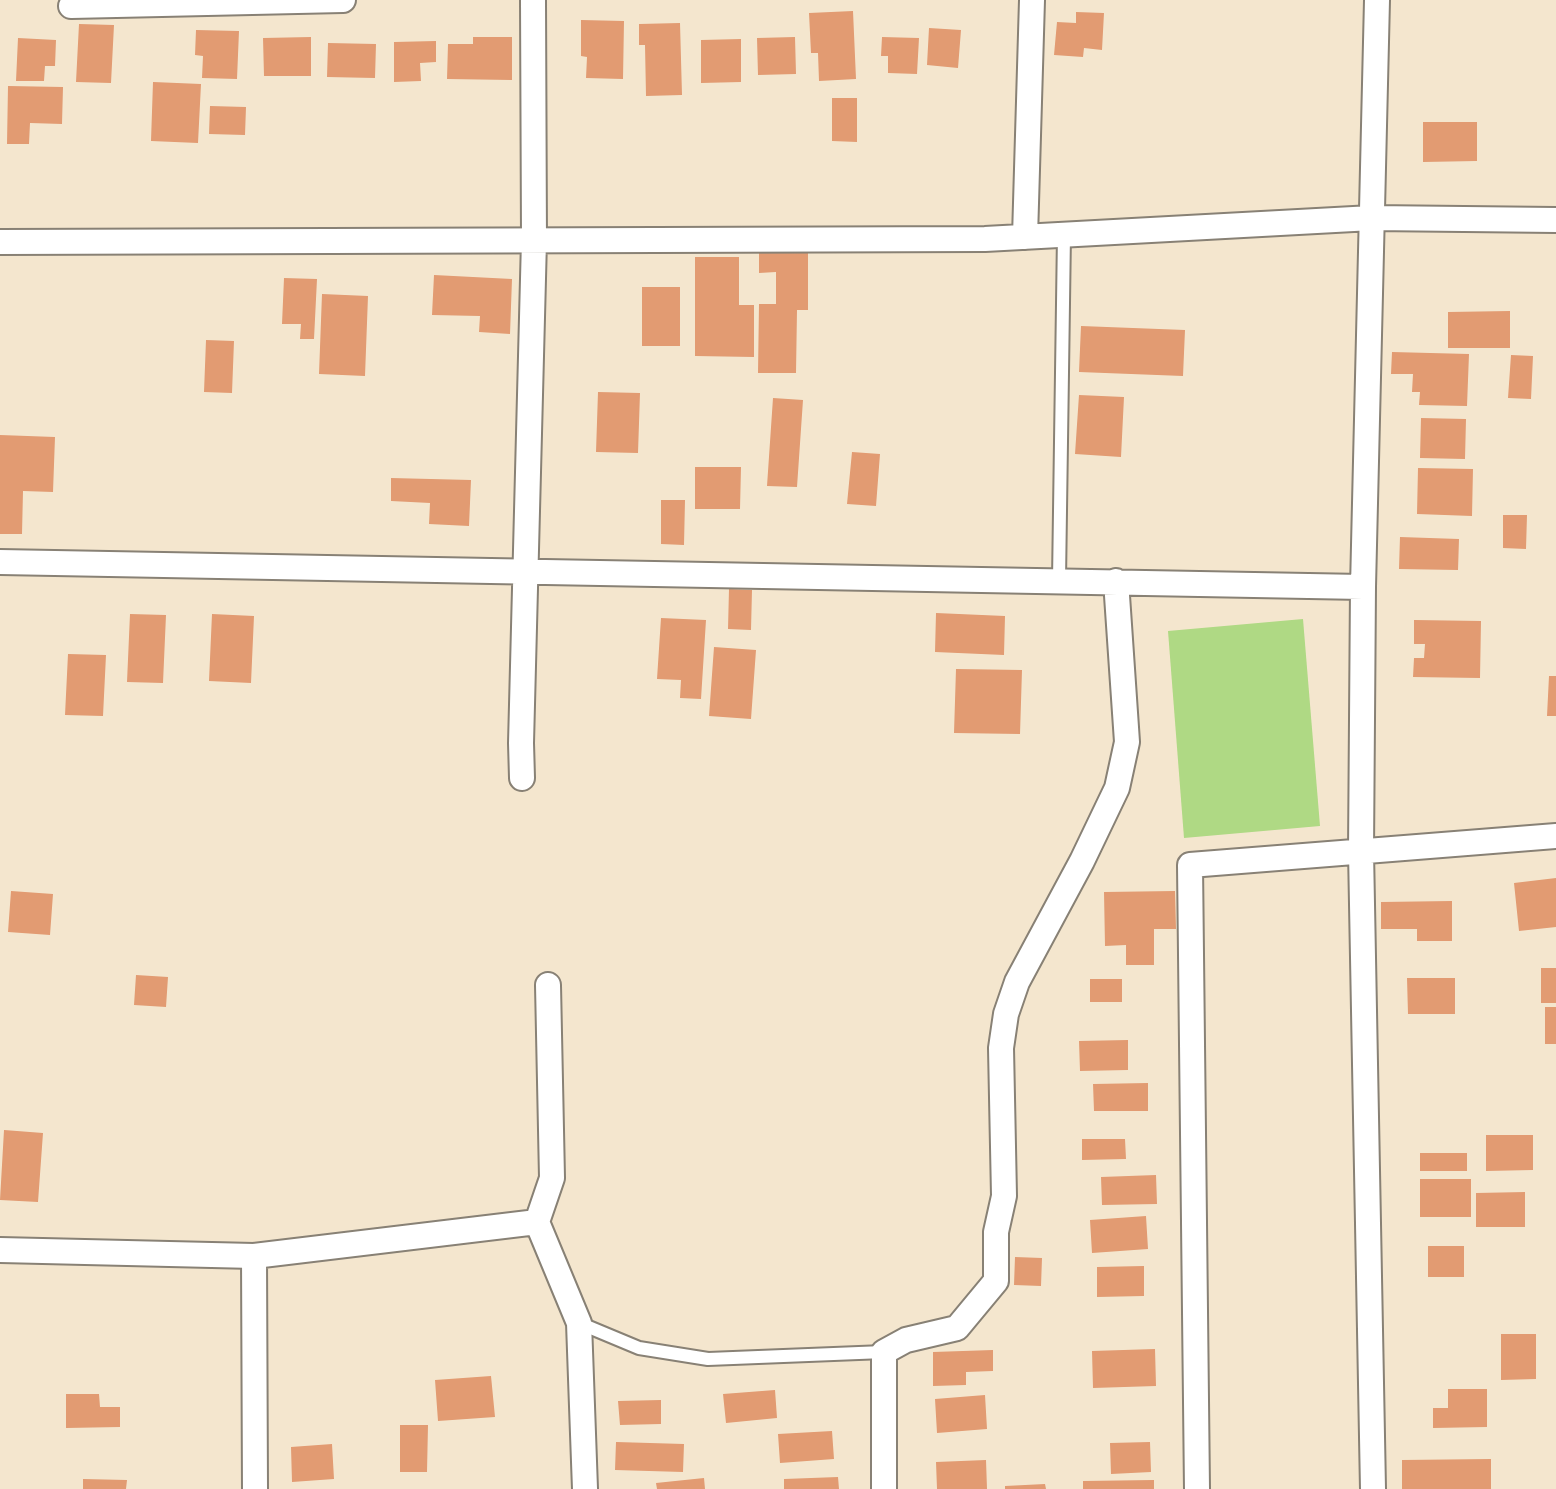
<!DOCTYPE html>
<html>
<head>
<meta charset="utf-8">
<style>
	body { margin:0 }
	canvas { display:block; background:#f4e6ce }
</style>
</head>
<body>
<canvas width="1556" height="1489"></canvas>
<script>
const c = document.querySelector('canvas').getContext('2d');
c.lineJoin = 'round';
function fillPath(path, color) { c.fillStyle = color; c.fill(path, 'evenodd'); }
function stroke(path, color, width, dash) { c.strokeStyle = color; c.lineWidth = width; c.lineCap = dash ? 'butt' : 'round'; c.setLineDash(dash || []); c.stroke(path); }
const green = new Path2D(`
	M1303,619L1320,826L1184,838L1168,631Z`);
const building = new Path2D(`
	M853,11L856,79L819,81L818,53H811L809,13Z
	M1076,12L1104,13L1102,50L1084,48L1083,57L1054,55L1057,22L1076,23Z
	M581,20L624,21L623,79L586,78L587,57L581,56Z
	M680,23L682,95L646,96L645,45H639V24Z
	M79,24L114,25L111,83L76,82Z
	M929,28L961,30L958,68L927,65Z
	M196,30L239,31L237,79L202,78L203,56L195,55Z
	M311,37V76H264L263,38Z
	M473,37H512V80L447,79L448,44H473Z
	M795,37L796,74L758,75L757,38Z
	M882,37L919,38L917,74L888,73V56H881Z
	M18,38L56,40L55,66H45L44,81H16Z
	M741,39V82L701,83V40Z
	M436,41V62L420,63L421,81L394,82V42Z
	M328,43L376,44L375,78L327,77Z
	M153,82L201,84L198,143L151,141Z
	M8,86L63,87L62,124L30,123L29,144H7Z
	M832,98H857V142L832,141Z
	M210,106L246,107L245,135L209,134Z
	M1423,122H1477V161L1423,162Z
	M759,253H808V310H797L796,373H758L759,304H776V272L759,273Z
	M695,257H739V305H754V357L695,356Z
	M434,275L512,279L510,334L479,332L480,316L432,315Z
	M284,278L317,279L314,339H300L301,324H282Z
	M642,287H680V346H642Z
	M322,294L368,296L365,376L319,374Z
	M1510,311V348H1448V312Z
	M1081,326L1185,330L1183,376L1079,372Z
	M206,340L234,341L232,393L204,392Z
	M1392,352L1469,354L1467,406L1419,405L1420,392H1412L1413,374H1391Z
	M1511,355L1533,356L1531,399L1508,398Z
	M598,392L640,393L638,453L596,452Z
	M1079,395L1124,397L1121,457L1075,454Z
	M773,398L803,400L797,487L767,486Z
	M1421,418L1466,419L1465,459L1420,458Z
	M0,435L55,437L53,492L23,491L22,534H0Z
	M852,452L880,454L876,506L847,504Z
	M695,467H741L740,509H695Z
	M1418,468L1473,469L1472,516L1417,514Z
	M391,478L471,480L469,526L429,524L430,503L391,501Z
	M661,500H685L684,545L661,544Z
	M1503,515H1527L1526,549L1503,548Z
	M1400,537L1459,539L1458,570L1399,569Z
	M729,589L752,590L751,630L728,629Z
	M936,613L1005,616L1004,655L935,652Z
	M130,614L166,615L163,683L127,682Z
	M212,614L254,616L251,683L209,681Z
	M661,618L706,620L701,699L680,698L681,680L657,679Z
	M1414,620L1481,621L1480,678L1413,677L1414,658H1424L1425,644H1414Z
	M714,647L756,650L751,719L709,716Z
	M68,654L106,655L103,716L65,715Z
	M956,669L1022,670L1020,734L954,733Z
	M1549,676H1556V716H1547Z
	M1556,878V927L1519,931L1514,883Z
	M11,891L53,894L50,935L8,932Z
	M1175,891L1176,929H1154V965H1126V945L1105,946L1104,892Z
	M1452,901V941H1417V929H1381V902Z
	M1541,968H1556V1003H1541Z
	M136,975L168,977L166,1007L134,1005Z
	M1407,978H1455V1014H1408Z
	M1090,979H1122V1002H1090Z
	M1545,1007H1556V1044H1545Z
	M1128,1040V1070L1080,1071L1079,1041Z
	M1148,1083V1111H1094L1093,1084Z
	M4,1130L43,1133L38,1202L0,1200Z
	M1486,1135H1533V1170L1486,1171Z
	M1082,1139H1125L1126,1159L1082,1160Z
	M1420,1153H1467V1171H1420Z
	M1156,1175L1157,1204L1102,1205L1101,1177Z
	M1420,1179H1471V1217H1420Z
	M1525,1192V1227H1476V1193Z
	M1146,1216L1148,1249L1092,1253L1090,1220Z
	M1428,1246H1464V1277H1428Z
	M1015,1257L1042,1258L1041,1286L1014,1285Z
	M1144,1266V1296L1097,1297V1267Z
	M1501,1334H1536V1379L1501,1380Z
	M1155,1349L1156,1386L1093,1388L1092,1351Z
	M993,1350V1371L966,1372V1385L933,1386V1352Z
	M491,1376L495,1417L438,1421L435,1380Z
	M1448,1389H1487V1427L1433,1428V1408H1448Z
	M775,1390L777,1418L726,1423L723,1394Z
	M66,1394H99L100,1407H120V1427L66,1428Z
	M985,1395L987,1429L937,1433L935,1399Z
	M661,1400V1424L620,1425L618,1401Z
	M400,1425H428L427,1472H400Z
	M832,1431L834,1459L780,1463L778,1434Z
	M616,1442L684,1444L683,1472L615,1470Z
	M1150,1442L1151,1472L1111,1474L1110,1443Z
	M332,1444L334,1479L292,1482L291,1447Z
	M1491,1459V1489H1402V1460Z
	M986,1460L987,1489H937L936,1462Z
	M838,1477L839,1489H784V1479Z
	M704,1478L705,1489H657L656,1483Z
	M83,1479L127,1480L126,1489H83Z
	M1154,1480V1489H1083V1481Z
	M1045,1484L1046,1489H1005V1486Z`);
const service = new Path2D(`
	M1059,580L1064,234
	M579,1323L639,1348L708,1359L884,1352`);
const minor = new Path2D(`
	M71,6L343,0
	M1025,237L1032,0
	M0,242L985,239L1372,218L1556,220
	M0,562L1363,587
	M522,778L521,743L534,240L533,0
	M548,985L552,1178L537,1222L579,1323L585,1489
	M0,1250L254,1256L537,1222
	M254,1256L255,1489
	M884,1489V1352L906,1340L957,1328L996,1281V1232L1004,1196L1001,1048L1006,1014L1017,982L1082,861L1117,788L1127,742L1116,581
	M1197,1489L1190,865L1556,836
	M1373,1489L1361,851L1363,587L1377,0`);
fillPath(green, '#afd984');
fillPath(building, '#e29b72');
stroke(service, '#888175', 16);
stroke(minor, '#888175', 28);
stroke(service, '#fff', 12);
stroke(minor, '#fff', 24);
</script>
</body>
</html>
